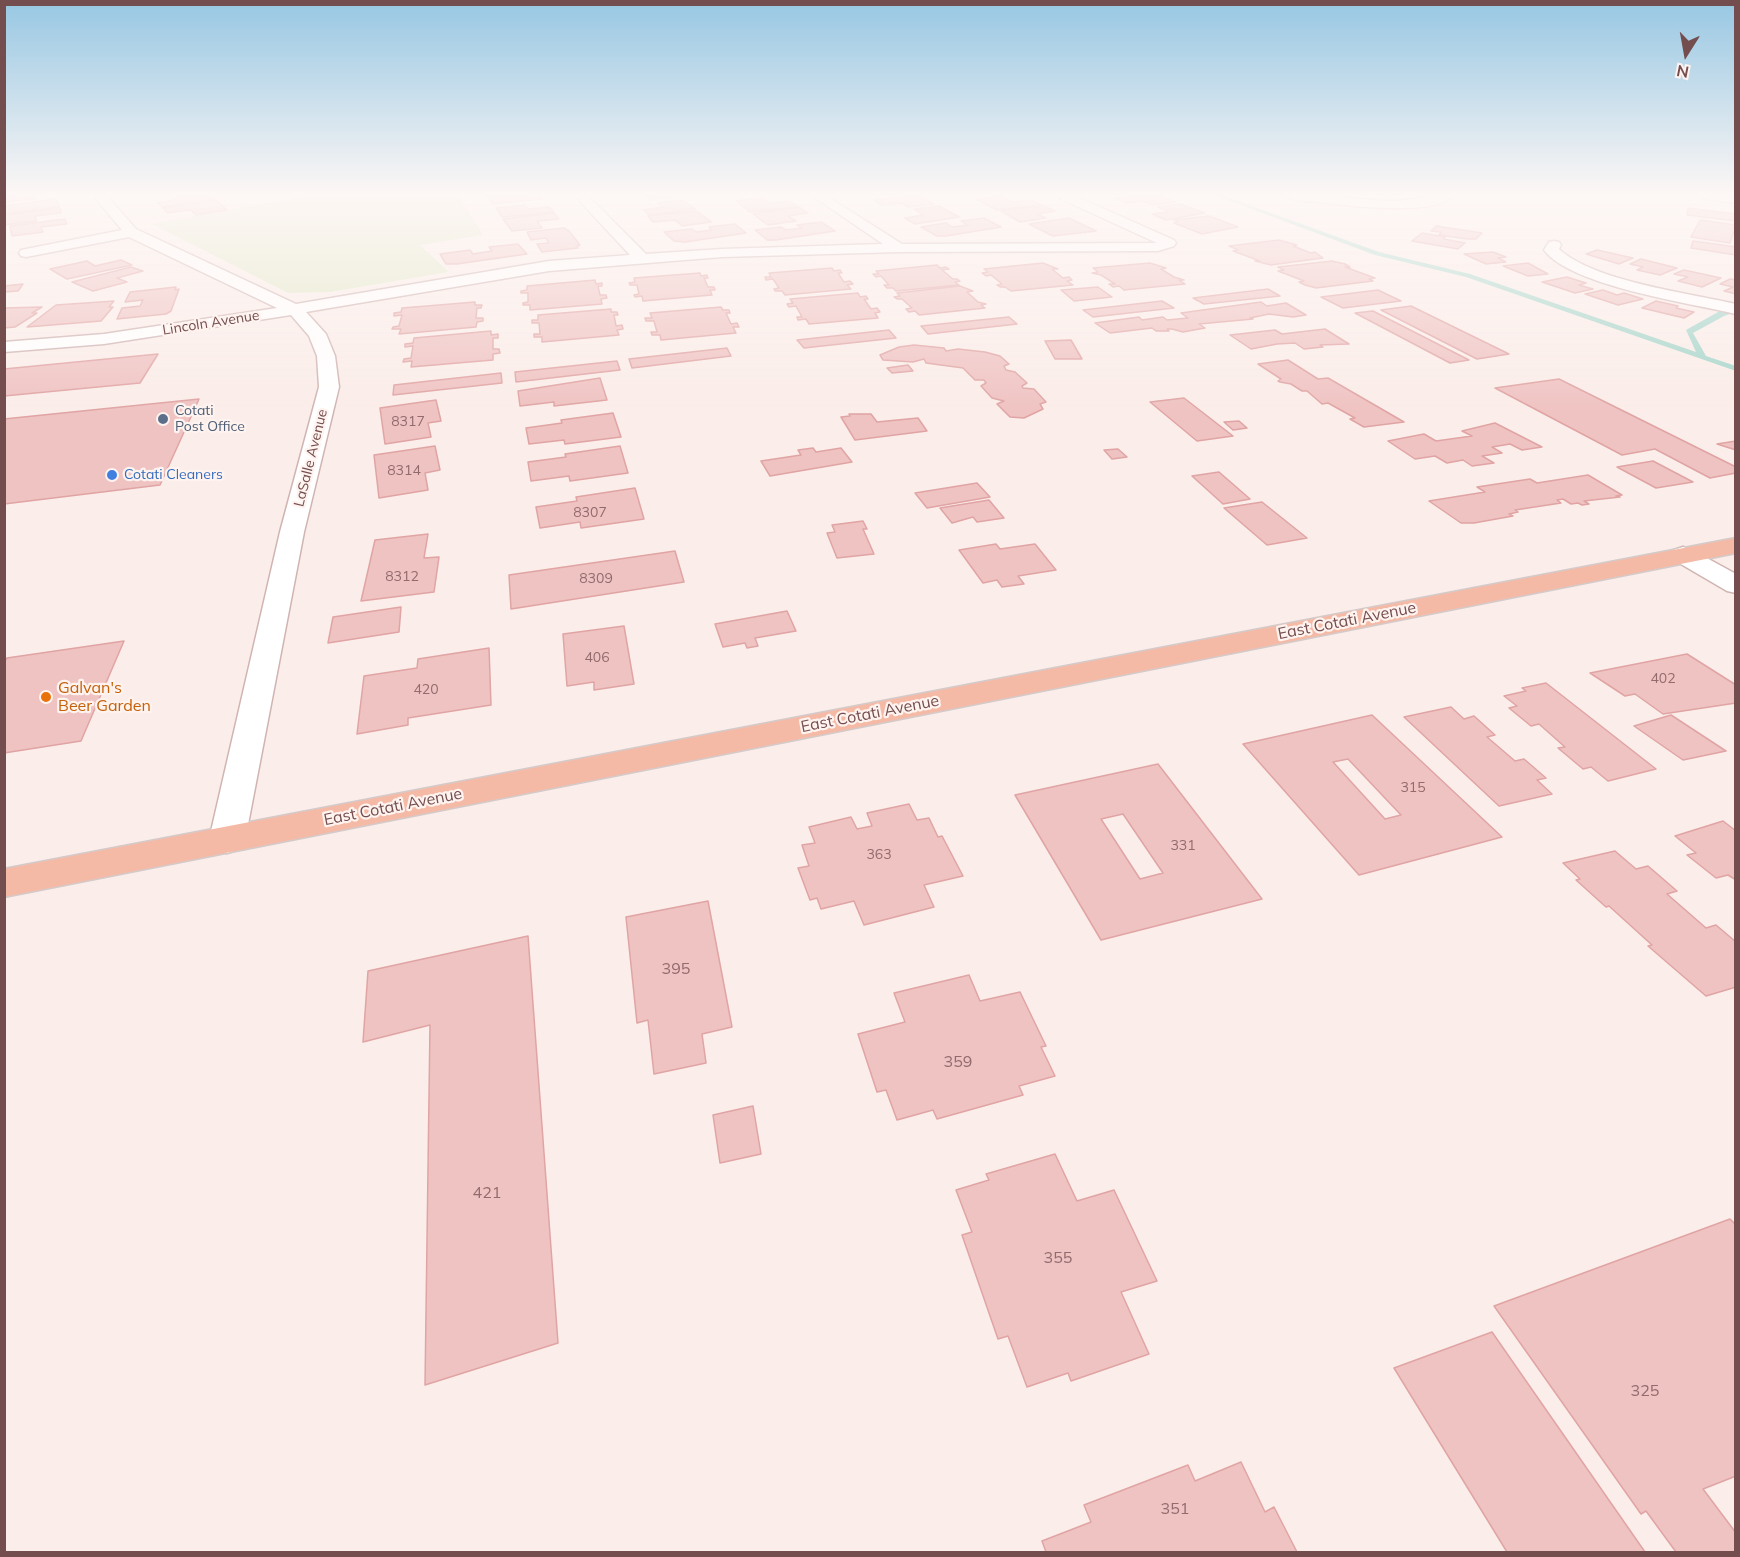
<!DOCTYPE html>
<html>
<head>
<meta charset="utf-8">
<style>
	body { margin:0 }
	#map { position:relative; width:1740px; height:1557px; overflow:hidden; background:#fbede9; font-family:Mulish,sans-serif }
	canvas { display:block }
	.frame { position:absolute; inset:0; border:6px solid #744e4f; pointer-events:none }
	.north { position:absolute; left:1656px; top:24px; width:60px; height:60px; -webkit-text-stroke:4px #fef3ef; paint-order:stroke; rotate:191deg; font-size:16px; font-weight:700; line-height:24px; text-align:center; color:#744e4f }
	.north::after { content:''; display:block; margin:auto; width:21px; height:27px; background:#744e4f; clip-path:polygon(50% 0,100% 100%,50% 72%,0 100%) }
</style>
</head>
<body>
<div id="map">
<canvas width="1740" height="1557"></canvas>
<div class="frame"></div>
<div class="north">N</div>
</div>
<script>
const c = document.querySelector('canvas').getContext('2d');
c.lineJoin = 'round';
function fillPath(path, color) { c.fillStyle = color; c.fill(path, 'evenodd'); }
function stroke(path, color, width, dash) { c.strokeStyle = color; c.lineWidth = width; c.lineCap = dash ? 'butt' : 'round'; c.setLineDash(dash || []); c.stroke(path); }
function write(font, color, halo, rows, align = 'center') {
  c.font = font + ' Mulish,sans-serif'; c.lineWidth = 4.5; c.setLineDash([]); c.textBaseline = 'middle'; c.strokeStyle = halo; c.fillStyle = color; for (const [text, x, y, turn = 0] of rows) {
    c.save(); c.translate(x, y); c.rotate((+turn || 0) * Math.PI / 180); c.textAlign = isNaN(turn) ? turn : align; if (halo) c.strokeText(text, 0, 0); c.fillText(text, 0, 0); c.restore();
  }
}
const green = new Path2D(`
	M311,195H458L483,235L420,245L449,272L330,292L288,293L152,224Z`);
const stream = new Path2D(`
	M1214,195H1221L1379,252L1470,274L1696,352L1686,330L1718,312L1736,308V312L1724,316L1693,333L1706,356L1736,366V371L1466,277L1375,255Z`);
const building = new Path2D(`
	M7,195H37L35,199L4,202Z
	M186,195H210L215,199L162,207L157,203L180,199L176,196Z
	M487,195H539L542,199L492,204Z
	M646,195H678L679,196L651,199Z
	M917,195L934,204L908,207L901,203L882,205L873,200Z
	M1143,195H1157L1176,202L1153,205L1143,201L1127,203L1114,198Z
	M1000,196L1012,202L1030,200L1042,205L997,210L976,199Z
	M762,198L770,203L789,201L798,207L750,212L736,201Z
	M56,199L60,207L6,214L4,211V206Z
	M217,200L227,210L196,215L191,210L167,213L163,208Z
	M683,200L695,209L649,215L643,210L663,207L657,203Z
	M1180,204L1205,213L1166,220L1152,214L1169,212L1158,207Z
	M525,205L528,209L549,207L554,212L502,217L496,208Z
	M939,206L959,217L915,224L905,218L924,215L914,209Z
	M1044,206L1055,211L1037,214L1046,218L1020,222L1001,211Z
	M799,207L808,213L788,216L796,221L768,225L753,214Z
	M60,208L61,213L35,216L36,221L4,225V215Z
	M1688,208L1736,214V221L1687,215Z
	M697,211L711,222L682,226L675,220L653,222L648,216Z
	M554,213L559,219L537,221L542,228L512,231L503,219Z
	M1209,216L1238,227L1202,234L1174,223L1178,222L1174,220Z
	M984,218L1001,227L946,236H937L921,227L946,223L952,227L968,225L961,221Z
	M1069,218L1096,231L1053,236L1029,224Z
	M65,219L67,224L41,227L43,232L12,236L10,226Z
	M1700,220L1736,225L1730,243L1691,237Z
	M821,222L835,231L776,240H767L755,230L781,227L786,230L802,228L797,225Z
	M735,224L746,233L685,242L674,241L664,232L692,229L696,232L712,230L709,227Z
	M1436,226L1482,233L1476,239H1467L1439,235L1441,232L1431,231Z
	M564,228L569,231L580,245L577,246L578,248L542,252L537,244L549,243L546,238L531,240L527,232Z
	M1422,233L1445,237L1444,239L1465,243L1458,249L1412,241Z
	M1279,240L1297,245L1293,246L1311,253L1315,252L1323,258L1271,265L1255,261H1260L1233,251L1238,250L1229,246Z
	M1693,241L1736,247V255L1691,248Z
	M518,244L527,254L457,264H446L440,254L470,250L473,254L492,251L489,247Z
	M1597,250L1633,258L1619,264L1586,254Z
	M1493,252L1506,257L1498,258L1506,262L1486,264L1464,254Z
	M1641,259L1677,268L1660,275L1637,270L1643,267L1630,264Z
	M121,260L132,265L67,279L50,269L87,261L95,266Z
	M1332,261L1345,264L1350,267H1345L1375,278L1369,279L1373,281L1316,288L1305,285L1299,282L1304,281L1278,271L1284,270L1278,267Z
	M1043,263L1058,269H1052L1063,278L1069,277L1072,280L1067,281L1073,285L1011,291L1005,287H1000L997,285L1002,284L991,275L986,276L982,273L988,272L984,269Z
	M1150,263L1166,268L1161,269L1174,277L1184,280H1179L1185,284L1124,290L1119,286L1113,287L1109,284H1115L1101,275L1092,273L1098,272L1093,268Z
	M1528,263L1548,274L1528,276L1503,266Z
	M937,265L940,268L946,267L949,269L942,270L953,279H957L960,281L955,282L959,285L896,291L893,288H887L884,285H889L881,276L876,277L873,274H879L876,271Z
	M131,267L143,271L117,278L127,282L93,291L72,282Z
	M832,268L834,271L840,270L842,273H838L844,282L850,281L853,284L847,285L851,289L785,295L782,291H775L774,289L779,288L773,279L766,280L765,277H771L769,273Z
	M1684,270L1721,278L1702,287L1678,281L1688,277L1674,274Z
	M700,273L701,276L707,275L708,278H704L708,287H714L715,290H710L712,295L643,301L642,296L635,297L634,295L639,294L637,285H630L629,283L635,282L634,278Z
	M1567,277L1586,283L1579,285L1593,289L1575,293L1542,282Z
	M1730,279L1736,280V294L1724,291L1733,287L1720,284Z
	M595,280L596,284L602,283V286H598L600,295H606L607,298L601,299L602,304L530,310V305H523V303L528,302V293H521V291L527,290V286Z
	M23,284L18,291L4,292V286Z
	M960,286L973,291L967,292L978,302L986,304L981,305L985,308L919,315L915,311L909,312L906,309L912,308L902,299H897L894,297L900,296L897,293Z
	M176,287L175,290L179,289L171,311L166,314L117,319L122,308L140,306L143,300L125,302L130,292Z
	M1098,287L1112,297L1074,301L1061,290Z
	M1268,289L1280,296L1204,304L1193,298Z
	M1378,290L1401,301L1343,308L1321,297Z
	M1603,290L1617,295L1624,293L1643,299L1618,305L1585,294Z
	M858,293L860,297L866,296L868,299H864L871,309L877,308L880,312L875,313L878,318L809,324L806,319L798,320L797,317H802L796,306L789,307L787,304L793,303L790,299Z
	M114,301L109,307H113L101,321L27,327L56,305Z
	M1162,301L1174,308L1093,317L1083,310Z
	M1656,301L1678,306L1676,308L1694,312L1684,318L1642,308Z
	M475,302V305H482L481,308H477L476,318H483V321L477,322L476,327L399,334L401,329H392L393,327L399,326L402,315L394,316V313L401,312L402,308Z
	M1261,302L1267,306L1286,303L1306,315L1293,317L1269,314L1250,318L1253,319L1199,324L1205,328L1183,332L1172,329H1167L1169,331H1156L1152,328L1110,333L1095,323L1139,317L1142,320L1163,317L1167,320L1188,318L1181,313Z
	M1411,306L1509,354L1477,359L1381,310Z
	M42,307L32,313H37L15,327L4,328V308Z
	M721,307L723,310H729L730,313H726L731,324L737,323L739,327H733L736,333L661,340L660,335H652L651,332H657L654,321H646L645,318H652L650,313Z
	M611,309V312H617L618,315H614L616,326L622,325L623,329L617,330L619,335L542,342V337H534V334H540L539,323H532V320H538V315Z
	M1373,311L1469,360L1450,363L1355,313Z
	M1009,317L1017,324L928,334L921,326Z
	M1325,329L1349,344L1320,345L1323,347L1304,349L1295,343L1277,344L1251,349L1230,335L1275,330L1282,334Z
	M889,330L896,338L804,348L797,340Z
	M491,331V335L498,334V338H493V349H499L500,353L493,354V360L411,367L412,361L403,362L404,359L411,358L413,346L405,347V344L413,343L414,338Z
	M1071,340L1082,359H1055L1045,341Z
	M914,345L944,348L946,351L958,349L985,352L1000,356L1009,364L1004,366L1006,370L1015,372L1027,383L1022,386L1023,388L1034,389L1046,402L1040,404L1043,409L1024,418L1010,417L997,404L1004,401L992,398L981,386L986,383L984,380H975L963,368L926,363L924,359L913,362L883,360L880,355L899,347Z
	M727,348L731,356L632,368L629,359Z
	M158,354L140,383L4,396V369Z
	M1288,360L1318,379L1328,378L1404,422L1364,427L1350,419L1355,418L1328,403L1322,404L1307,391H1302L1291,384L1280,382L1278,381L1281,379L1258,364Z
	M617,361L620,370L516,382L515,372Z
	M908,365L913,371L892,373L887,368Z
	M501,373L502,383L393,395L394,385Z
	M600,378L607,400L554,406V402L520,406L518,391Z
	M1559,379L1736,467V473L1710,478L1655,449L1622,455L1495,388Z
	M1184,398L1233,436L1197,441L1150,402Z
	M199,399L160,485L4,504V419Z
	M436,400L441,421L428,423L431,437L385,444L380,408Z
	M613,413L621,437L565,444L564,440L529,444L526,428L562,423L561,420Z
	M849,414H871L877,422L918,418L927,431L855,440L841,417L850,416Z
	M1239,421L1247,428L1233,430L1224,422Z
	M1495,423L1542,447L1522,450L1510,444L1492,447L1502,453L1482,456L1494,463L1472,466L1463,460L1447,463L1435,456L1415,459L1388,441L1424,434L1436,441L1472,436L1462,431Z
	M1736,441V450L1717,444Z
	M435,446L440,470L425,473L428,490L379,498L374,455Z
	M620,446L628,473L570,481L569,476L531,481L528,462L566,457L565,454Z
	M813,448L816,452L841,448L852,462L770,476L761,461L801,455L798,450Z
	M1118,449L1127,457L1112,459L1104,450Z
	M1653,461L1693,482L1656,488L1617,467Z
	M1219,472L1250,499L1223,504L1192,476Z
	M1588,475L1622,495L1616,496L1620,497L1584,501L1589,504L1582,505L1578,503L1571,504L1563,499L1557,500L1561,503L1515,510L1518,512L1509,514L1513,516L1474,523H1461L1429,501L1485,492L1477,487L1530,479L1537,483Z
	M977,483L990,497L927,508L915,493Z
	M635,488L644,519L581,528L580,522L540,528L536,507L577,501L576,497Z
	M989,500L1004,518L977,522L973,517L952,523L940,508Z
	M1262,502L1307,538L1267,545L1224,508Z
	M863,521L867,529H863L874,554L837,558L827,533L835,532L832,525Z
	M428,534L424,558L439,557L434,592L361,601L375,540Z
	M996,544L1000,549L1035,544L1056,570L1018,576L1024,584L1002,587L997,580L983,583L959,550Z
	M675,551L684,582L511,609L509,575Z
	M401,607L399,632L328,643L333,617Z
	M787,611L796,631L755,638L758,646L747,648L745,643L723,647L715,624Z
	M624,626L634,684L594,690V682L567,686L563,634Z
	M124,641L81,741L4,753V662L7,658Z
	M489,648L491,705L408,718V725L357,734L364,676L417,668L418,659Z
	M1687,654L1736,685V703L1663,714L1635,694L1625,696L1590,673Z
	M1546,683L1656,769L1608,781L1591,767L1583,769L1558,748L1565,747L1539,724L1531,726L1509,708L1517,706L1504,696L1526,691L1522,688Z
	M1451,707L1464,719L1474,716L1495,735L1487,737L1515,761L1524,759L1546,778L1537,780L1552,794L1499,806L1404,717Z
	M1372,715L1502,837L1359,875L1243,744ZM1348,759L1401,815L1385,819L1333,762Z
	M1671,715L1726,751L1683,760L1634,726Z
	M1158,764L1262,899L1101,940L1015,795ZM1123,814L1163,873L1140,879L1101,819Z
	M909,804L917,820L929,818L938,837L942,836L963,876L924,885L934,907L864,925L854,901L821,909L817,898L810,900L798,868L809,866L802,845L815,843L809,827L851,817L857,829L872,826L867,813Z
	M1723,821L1736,831V880L1728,875L1716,878L1687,855L1696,853L1675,836Z
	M1615,851L1636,869L1648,866L1677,891L1667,894L1706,928L1716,925L1736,942V987L1706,996L1648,946L1652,945L1609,906L1606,907L1576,880L1580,879L1563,863Z
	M708,901L732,1027L702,1034L706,1063L654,1074L648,1020L637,1023L626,917Z
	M528,936L558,1343L425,1385L430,1025L363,1042L368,971Z
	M969,975L980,1001L1020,992L1046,1046L1041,1047L1055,1076L1019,1086L1023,1095L937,1119L933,1110L897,1120L886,1090L877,1092L858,1034L905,1022L894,993Z
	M753,1106L761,1154L720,1163L713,1115Z
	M1055,1154L1077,1201L1114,1190L1157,1281L1121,1292L1149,1354L1071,1381L1068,1373L1027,1387L1008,1336L998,1339L962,1235L972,1232L956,1190L989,1180L986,1174Z
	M1730,1219L1736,1225V1476L1703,1489L1736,1533V1552H1676L1646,1511L1641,1514L1494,1306Z
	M1492,1332L1645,1552H1507L1394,1368Z
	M1241,1462L1265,1512L1274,1507L1297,1552H1046L1042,1541L1091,1522L1084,1505L1188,1465L1195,1481Z`);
const minor = new Path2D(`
	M96,195H109L108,197L136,229L296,304L549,261L630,255L574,195H587L646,254L722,249L883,244L811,195H825L902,244L1157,243L1059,198L1057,195H1073L1174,240L1176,243L1174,246L1158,251L899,252L722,257L549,271L306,312L326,334L335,356L339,387L304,532L245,840L239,849L227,853L215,849L209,840L280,532L319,387L317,356L309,336L291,315L104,344L4,352V342L104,334L277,308L129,237L26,257L21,256L19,253L21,250L122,230L97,200Z
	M1284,195C1321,192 1358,201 1395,201C1416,200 1436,193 1455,195C1434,217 1349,206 1319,202C1309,201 1291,202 1284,195Z
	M1700,195H1736V203L1706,199Z
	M1554,241L1559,242L1561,245L1559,249C1593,281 1688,293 1736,304V314C1690,303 1571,286 1544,250L1549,242Z
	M1683,547L1692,550L1736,574V593L1727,591L1674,560L1670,555L1674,550Z`);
const major = new Path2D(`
	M1736,538V553L4,897V869Z`);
const markers = [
	[163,419,6,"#5c6f8a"],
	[112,475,6,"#3f7fe0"],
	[46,697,6,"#e8710a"]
];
const farStreetnames = [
	["Lincoln Avenue",211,323,-9],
	["LaSalle Avenue",311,458,-76]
];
const farServicenames = [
	["Cotati",175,411],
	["Post Office",175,427]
];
const numberNames = [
	["8317",408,422],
	["8314",404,471],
	["8307",590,513],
	["8312",402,577],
	["8309",596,579],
	["406",597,658],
	["402",1663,679],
	["420",426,690],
	["315",1413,788],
	["331",1183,846],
	["363",879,855]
];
const farShopnames = [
	["Cotati Cleaners",124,475]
];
const streetNames = [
	["East Cotati Avenue",1347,621,-11],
	["East Cotati Avenue",870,714,-11],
	["East Cotati Avenue",393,807,-11]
];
const foodNames = [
	["Galvan's",58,688],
	["Beer Garden",58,706]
];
const nearNumbernames = [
	["395",676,969],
	["359",958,1062],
	["421",487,1193],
	["355",1058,1258],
	["325",1645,1391],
	["351",1175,1509]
];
fillPath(green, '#e1e8c8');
fillPath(stream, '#a5d5ca');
fillPath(building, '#efc3c2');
stroke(building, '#e0a4a4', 1.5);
stroke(minor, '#cfb4b2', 3);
stroke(major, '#d5caca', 3);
fillPath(minor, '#fff');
fillPath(major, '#f5baa6');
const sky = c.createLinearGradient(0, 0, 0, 413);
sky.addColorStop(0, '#97c7e3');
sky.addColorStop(0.47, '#fdf7f5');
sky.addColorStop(1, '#fdf7f500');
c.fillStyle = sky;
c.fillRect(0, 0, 1740, 413);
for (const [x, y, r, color] of markers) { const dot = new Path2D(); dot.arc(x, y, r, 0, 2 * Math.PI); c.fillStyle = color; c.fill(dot); stroke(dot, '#fef3ef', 2); }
write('14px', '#744e4f', '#fef3ef', farStreetnames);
write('14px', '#4e5e75', '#fef3ef', farServicenames, 'left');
write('14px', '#936b6c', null, numberNames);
write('14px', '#366cbe', '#fef3ef', farShopnames, 'left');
write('16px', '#744e4f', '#fef3ef', streetNames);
write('16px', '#c56008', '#fef3ef', foodNames, 'left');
write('16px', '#936b6c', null, nearNumbernames);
</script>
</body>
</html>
